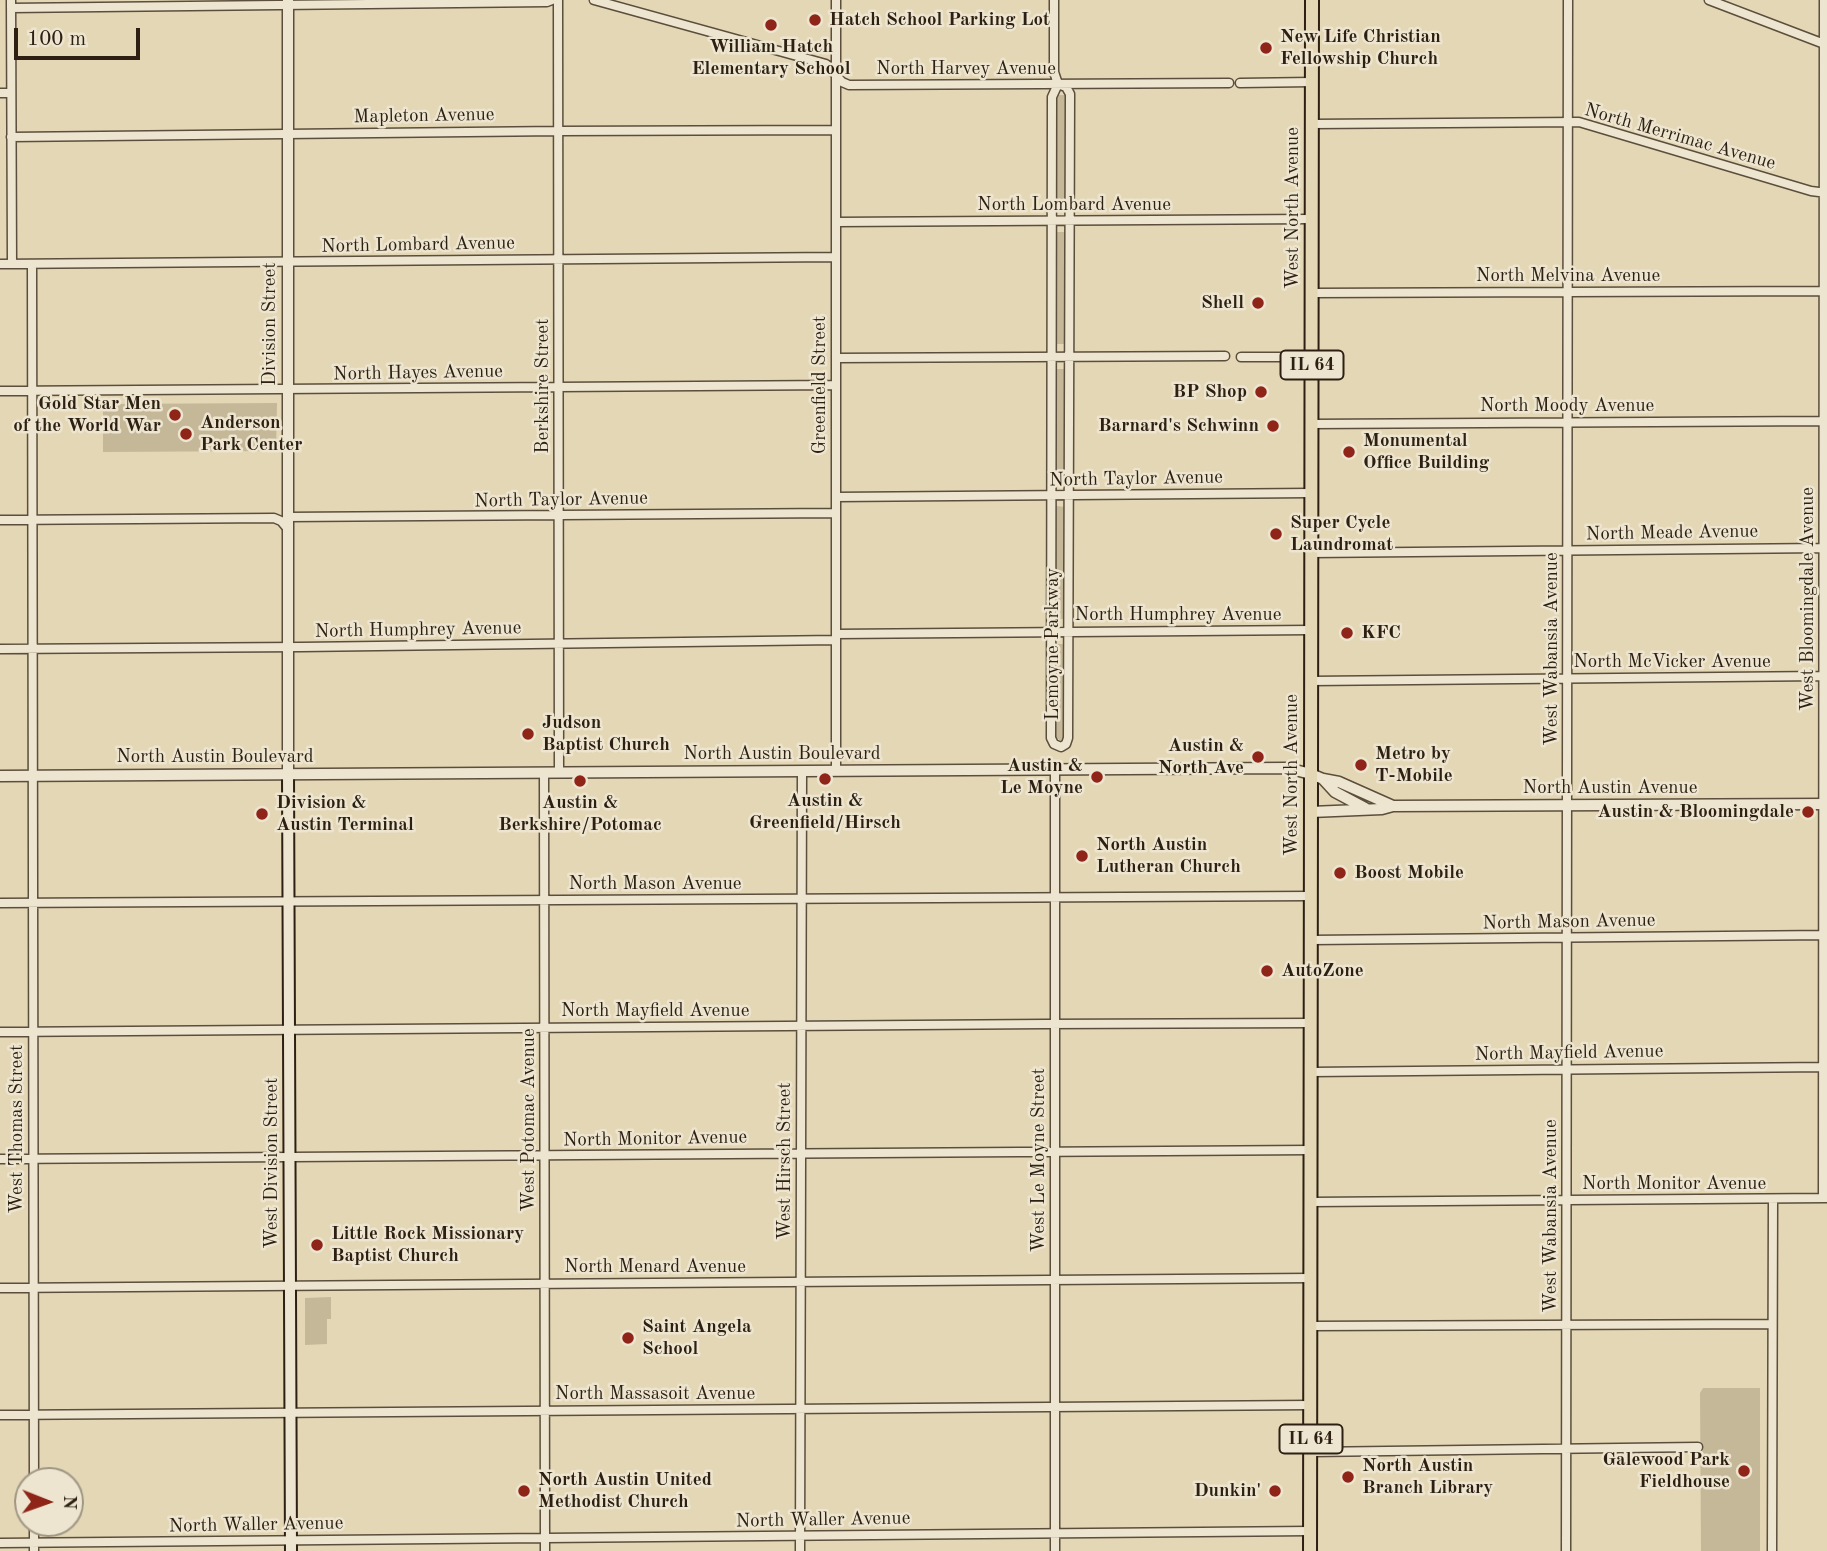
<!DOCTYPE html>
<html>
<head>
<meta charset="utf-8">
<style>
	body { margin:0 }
	#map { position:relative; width:1827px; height:1551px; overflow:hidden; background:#e4d7b5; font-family:"Old Standard TT",serif }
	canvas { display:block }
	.north { position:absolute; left:14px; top:1467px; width:70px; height:70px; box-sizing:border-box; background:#ede5cf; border:2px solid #a09684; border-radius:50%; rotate:91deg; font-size:19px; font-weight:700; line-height:28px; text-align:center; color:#2d2013 }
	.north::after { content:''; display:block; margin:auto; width:24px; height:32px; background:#8f2418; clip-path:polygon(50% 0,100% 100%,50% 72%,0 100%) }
	.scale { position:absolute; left:14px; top:28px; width:126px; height:32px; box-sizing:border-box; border:4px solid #2d2013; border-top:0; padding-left:9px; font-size:21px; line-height:24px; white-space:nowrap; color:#2d2013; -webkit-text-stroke:5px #ede5cf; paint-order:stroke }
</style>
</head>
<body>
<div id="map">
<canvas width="1827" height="1551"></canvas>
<div class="north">N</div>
<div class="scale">100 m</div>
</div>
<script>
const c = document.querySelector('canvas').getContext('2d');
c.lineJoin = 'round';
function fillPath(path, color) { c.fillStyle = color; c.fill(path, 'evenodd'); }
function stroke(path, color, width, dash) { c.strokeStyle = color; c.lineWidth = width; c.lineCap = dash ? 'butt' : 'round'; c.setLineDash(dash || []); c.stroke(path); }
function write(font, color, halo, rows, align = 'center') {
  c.font = font + ' "Old Standard TT",serif'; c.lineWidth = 5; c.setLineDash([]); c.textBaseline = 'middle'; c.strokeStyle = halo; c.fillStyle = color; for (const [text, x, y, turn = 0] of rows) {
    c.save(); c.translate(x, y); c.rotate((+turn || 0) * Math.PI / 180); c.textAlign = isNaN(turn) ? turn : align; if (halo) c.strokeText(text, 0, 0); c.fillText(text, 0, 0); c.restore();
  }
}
const green = new Path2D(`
	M1057,95H1066V207H1057Z
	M1056,232H1066V344H1056Z
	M1056,369H1066V481L1056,482Z
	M277,403L276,451L103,452V404Z
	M1056,506L1066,507V619H1056Z
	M1056,644H1066L1064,740L1061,741L1056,737Z
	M331,1297V1319H327V1344L305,1345V1298Z
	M1703,1388H1760V1551H1701L1700,1393Z`);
const minor = new Path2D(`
	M11,0L12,264
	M558,0L559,773
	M594,0L826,64L842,82L849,85L1229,83
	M1054,0V72L1058,84L1066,87L1070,94L1068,738L1066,744L1061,747L1054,744L1051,738L1052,97L1058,84
	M1709,0L1827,45
	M11,8L547,2L552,0
	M1240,83L1312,82
	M0,93H11
	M1312,124L1579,122L1811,191L1827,193
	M11,137L559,131L836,130
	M836,222L1312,219
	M0,264L836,257
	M32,264L34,1481
	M1312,293L1824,291
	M1241,357H1312
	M836,358L1225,356
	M0,391L836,385
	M1311,424L1824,421
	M836,497L1311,493
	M287,517L836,513
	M0,520L274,518L281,521L287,528
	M1311,553L1824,548
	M836,634L1311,630
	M0,649L301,647L836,640
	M1311,681L1823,676
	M836,771V0
	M544,773L545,1551
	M0,903L1311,896
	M1311,940L1827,935
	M0,1032L1045,1024L1311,1023
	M1311,1072L1826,1067
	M0,1159L1311,1150
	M1823,1198L1824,0
	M1311,1202L1826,1198
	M0,1288L1311,1278
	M1311,1326L1772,1324
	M0,1415L1311,1405
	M1310,1452L1698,1447
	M34,1523V1551
	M0,1543L1310,1531
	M800,1551L802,771
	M1055,1551V769
	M1566,1551L1568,0
	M1772,1551L1773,1199`);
const tertiary = new Path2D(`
	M288,0V774
	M0,776L1287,768L1311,774L1323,779L1339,782L1393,806
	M1323,779L1335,792L1365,808
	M1311,812L1382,809L1393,806L1827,804`);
const secondary = new Path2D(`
	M288,774L291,1551`);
const primary = new Path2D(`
	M1310,1551L1312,0`);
const markers = [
	[815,20,7,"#8f2418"],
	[771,25,7,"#8f2418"],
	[1266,48,7,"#8f2418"],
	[1258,303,7,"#8f2418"],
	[1261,392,7,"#8f2418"],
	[175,415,7,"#8f2418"],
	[1273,426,7,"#8f2418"],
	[186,434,7,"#8f2418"],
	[1349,452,7,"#8f2418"],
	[1276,534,7,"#8f2418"],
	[1347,633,7,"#8f2418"],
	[528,734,7,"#8f2418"],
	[1258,757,7,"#8f2418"],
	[1361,765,7,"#8f2418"],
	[1097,777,7,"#8f2418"],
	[825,779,7,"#8f2418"],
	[580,781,7,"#8f2418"],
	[1808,812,7,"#8f2418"],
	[262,814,7,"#8f2418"],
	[1082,856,7,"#8f2418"],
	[1340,873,7,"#8f2418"],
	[1267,971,7,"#8f2418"],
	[317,1245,7,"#8f2418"],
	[628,1338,7,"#8f2418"],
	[1744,1471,7,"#8f2418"],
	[1348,1477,7,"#8f2418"],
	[524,1491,7,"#8f2418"],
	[1275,1491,7,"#8f2418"]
];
const shields = [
	[1312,365,63],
	[1311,1439,63]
];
const shieldNames = [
	["IL 64",1312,365],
	["IL 64",1311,1439]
];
const poiNames = [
	["Hatch School Parking Lot",829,20],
	["New Life Christian",1280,37],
	["Fellowship Church",1280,59],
	["William Hatch",771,47,"center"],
	["Elementary School",771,69,"center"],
	["Shell",1244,303,"right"],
	["BP Shop",1247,392,"right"],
	["Gold Star Men",161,404,"right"],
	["of the World War",161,426,"right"],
	["Anderson",200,423],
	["Park Center",200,445],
	["Barnard's Schwinn",1259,426,"right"],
	["Monumental",1363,441],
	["Office Building",1363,463],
	["Super Cycle",1290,523],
	["Laundromat",1290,545],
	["KFC",1361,633],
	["Judson",542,723],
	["Baptist Church",542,745],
	["Austin &",1244,746,"right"],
	["North Ave",1244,768,"right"],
	["Metro by",1375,754],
	["T-Mobile",1375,776],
	["Austin &",1083,766,"right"],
	["Le Moyne",1083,788,"right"],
	["Austin &",825,801,"center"],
	["Greenfield/Hirsch",825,823,"center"],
	["Division &",276,803],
	["Austin Terminal",276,825],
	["Austin &",580,803,"center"],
	["Berkshire/Potomac",580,825,"center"],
	["Austin & Bloomingdale",1794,812,"right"],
	["North Austin",1096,845],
	["Lutheran Church",1096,867],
	["Boost Mobile",1354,873],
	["AutoZone",1281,971],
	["Little Rock Missionary",331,1234],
	["Baptist Church",331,1256],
	["Saint Angela",642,1327],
	["School",642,1349],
	["Galewood Park",1730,1460,"right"],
	["Fieldhouse",1730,1482,"right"],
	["North Austin",1362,1466],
	["Branch Library",1362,1488],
	["North Austin United",538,1480],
	["Methodist Church",538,1502],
	["Dunkin'",1261,1491,"right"]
];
const streetNames = [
	["North Harvey Avenue",966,69],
	["Mapleton Avenue",424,116,-1],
	["North Merrimac Avenue",1680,137,16],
	["North Lombard Avenue",1074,205],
	["West North Avenue",1293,208,-90],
	["North Lombard Avenue",418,245,-1],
	["North Melvina Avenue",1568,276],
	["Division Street",270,324,-90],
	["North Hayes Avenue",418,373,-1],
	["Greenfield Street",820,385,-90],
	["Berkshire Street",543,386,-90],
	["North Moody Avenue",1567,406],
	["North Taylor Avenue",1136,479,-1],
	["North Taylor Avenue",561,500,-1],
	["North Meade Avenue",1672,533,-1],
	["West Bloomingdale Avenue",1808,599,-90],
	["North Humphrey Avenue",1178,615],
	["North Humphrey Avenue",418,630,-1],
	["Lemoyne Parkway",1053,644,-90],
	["West Wabansia Avenue",1552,649,-90],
	["North McVicker Avenue",1672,662],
	["North Austin Boulevard",782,754],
	["North Austin Boulevard",215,757],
	["West North Avenue",1292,775,-90],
	["North Austin Avenue",1610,788],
	["North Mason Avenue",655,884],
	["North Mason Avenue",1569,922,-1],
	["North Mayfield Avenue",655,1011],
	["North Mayfield Avenue",1569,1053,-1],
	["West Potomac Avenue",529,1120,-90],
	["West Thomas Street",17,1129,-90],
	["North Monitor Avenue",655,1139,-1],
	["West Le Moyne Street",1039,1160,-90],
	["West Hirsch Street",785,1161,-90],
	["West Division Street",272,1163,-90],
	["North Monitor Avenue",1674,1184],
	["West Wabansia Avenue",1551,1216,-90],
	["North Menard Avenue",655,1267],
	["North Massasoit Avenue",655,1394],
	["North Waller Avenue",823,1520,-1],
	["North Waller Avenue",256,1525,-1]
];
fillPath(green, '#c5b899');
stroke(minor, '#5b4e3c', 11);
stroke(tertiary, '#5b4e3c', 13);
stroke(secondary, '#2d2013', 14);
stroke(primary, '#2d2013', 16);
stroke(minor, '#ede5cf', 8);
stroke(tertiary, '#ede5cf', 10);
stroke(secondary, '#ede5cf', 10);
stroke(primary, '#e4d7b5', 12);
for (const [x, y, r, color] of markers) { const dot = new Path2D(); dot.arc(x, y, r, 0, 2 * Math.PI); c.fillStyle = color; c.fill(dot); stroke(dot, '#ede5cf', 2.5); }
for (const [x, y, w] of shields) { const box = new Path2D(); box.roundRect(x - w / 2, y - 14.5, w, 29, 5); c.fillStyle = '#ede5cf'; c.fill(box); stroke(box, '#2d2013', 2); }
write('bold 18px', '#2d2013', null, shieldNames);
write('bold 19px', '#2d2013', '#ede5cf', poiNames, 'left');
write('19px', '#2d2013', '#ede5cf', streetNames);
</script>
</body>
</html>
